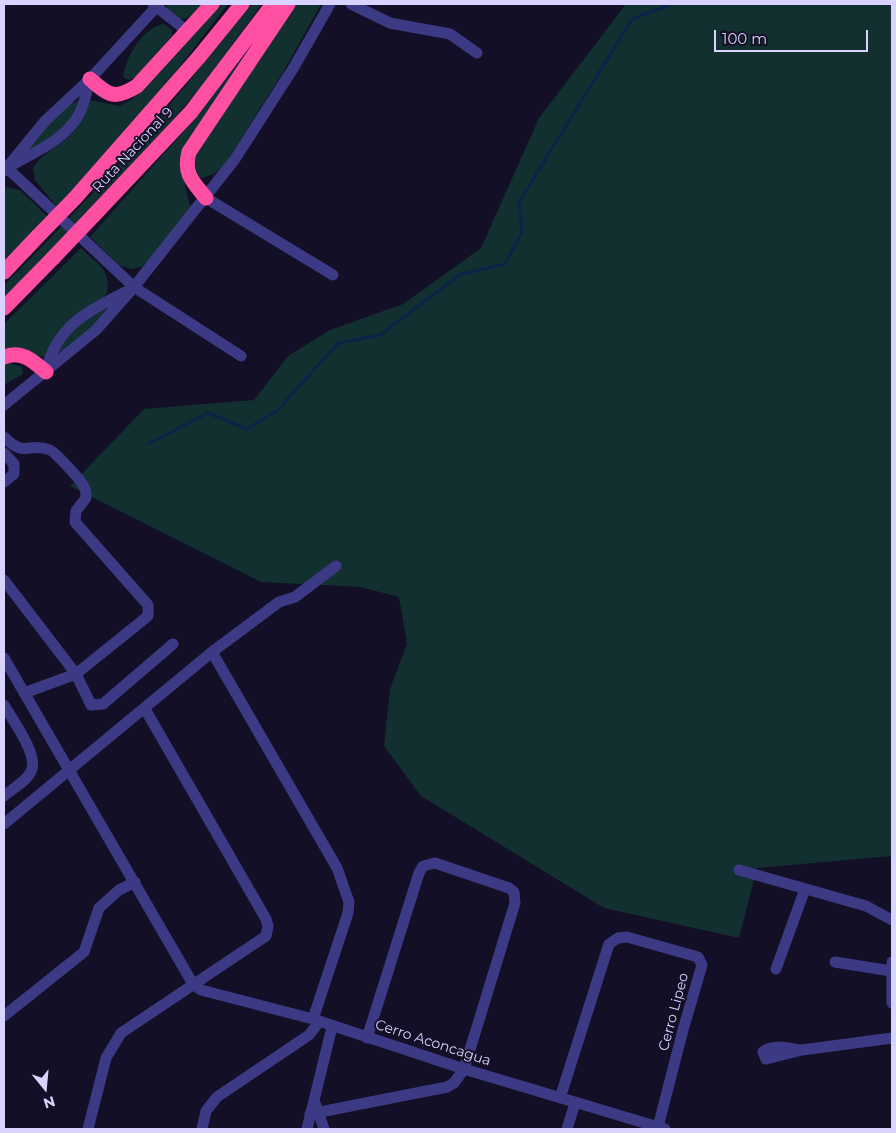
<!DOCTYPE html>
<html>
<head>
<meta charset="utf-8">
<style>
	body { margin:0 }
	#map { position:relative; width:896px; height:1133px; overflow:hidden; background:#130f26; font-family:Montserrat,sans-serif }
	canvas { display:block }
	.frame { position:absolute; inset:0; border:5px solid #d9d4ff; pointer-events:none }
	.north { position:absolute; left:20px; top:1063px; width:50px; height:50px; -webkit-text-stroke:4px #130f26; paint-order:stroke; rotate:163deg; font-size:14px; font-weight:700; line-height:20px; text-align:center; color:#d9d4ff }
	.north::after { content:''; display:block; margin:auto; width:18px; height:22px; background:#d9d4ff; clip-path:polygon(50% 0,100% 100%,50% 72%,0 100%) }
	.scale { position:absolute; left:714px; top:30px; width:154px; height:22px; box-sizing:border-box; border:2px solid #d9d4ff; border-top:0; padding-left:6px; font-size:15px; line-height:18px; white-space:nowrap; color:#d9d4ff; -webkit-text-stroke:4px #130f26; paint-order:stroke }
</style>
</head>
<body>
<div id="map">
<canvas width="896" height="1133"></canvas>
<div class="frame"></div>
<div class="north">N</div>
<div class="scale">100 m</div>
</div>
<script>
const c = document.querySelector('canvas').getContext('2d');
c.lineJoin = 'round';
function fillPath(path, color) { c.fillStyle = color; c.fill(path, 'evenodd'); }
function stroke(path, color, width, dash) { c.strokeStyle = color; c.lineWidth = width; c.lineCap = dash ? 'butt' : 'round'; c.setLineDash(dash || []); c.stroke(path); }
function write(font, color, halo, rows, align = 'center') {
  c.font = font + ' Montserrat,sans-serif'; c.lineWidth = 4; c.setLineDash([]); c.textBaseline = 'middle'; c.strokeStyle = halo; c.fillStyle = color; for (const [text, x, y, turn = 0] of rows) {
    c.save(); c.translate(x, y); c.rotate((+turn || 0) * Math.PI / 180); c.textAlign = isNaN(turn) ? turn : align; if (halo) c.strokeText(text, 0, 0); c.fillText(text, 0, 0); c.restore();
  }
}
const green = new Path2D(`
	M167,4H204L192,16L179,20L166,7Z
	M219,4H228L160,92L57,207L35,180L33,168C43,150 67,144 78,126C82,118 85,108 89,100L119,106L133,99Z
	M249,4H262L201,87L122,179L4,303V285C93,197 175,104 249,4Z
	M284,4L181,168L190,207L185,219L150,260L141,267L131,269L119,265L90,237L192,122Z
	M296,4H321L285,69L225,164L214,174L199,179L193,164L199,144Z
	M626,4H892V856L757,868L739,938L604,908L421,796L384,746L390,689L407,644L399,597L360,587L261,582L70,486L144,409L254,400L288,356L330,330L403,304L481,248L539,118Z
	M164,24L172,30V36L136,77L129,80L123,77C126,56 143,27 164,24Z
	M81,100L63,130L23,154C39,135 56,108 81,100Z
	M5,187L20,190L48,217L4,263Z
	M81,248C96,263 112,270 107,293L46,358L17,348L4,351V324Z
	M112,305L105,316L54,357C70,329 84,319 112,305Z
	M9,363L22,367L23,374L4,385V365Z`);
const stream = new Path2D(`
	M148,444L208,413L247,429L277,411L338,343L380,335L461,274L505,264L522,232L519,202L632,19L672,4`);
const minor = new Path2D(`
	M153,4L187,31
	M351,4L390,23L450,34L477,53
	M4,165L134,287L241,356
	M12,165C37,151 69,138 81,110C85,101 87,90 90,80
	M4,171L45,121L90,79L159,4
	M206,198L333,275
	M46,372C56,326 87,312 125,292
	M4,405L96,330L134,287L235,159L294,67L330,4
	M4,437C26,459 27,441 50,450C55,452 82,481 84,487C86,490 86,495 86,498L76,511L75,522L148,605V616L76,674L24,693
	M4,453L14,464V474L4,482
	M4,580L76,674L91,705L103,704L173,644
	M212,652L337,868L349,902L348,913L313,1019
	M4,658L193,984L201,990L313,1019L464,1069L665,1129
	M4,705C12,719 37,753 32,769C29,780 12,789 4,796
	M4,824L212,652L279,602L295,597L336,566
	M739,870L866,906L892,920
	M835,962L891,971
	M892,962V1003
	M776,969L805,889
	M4,1016L84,952L99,908L119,890L135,882
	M802,1050C791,1049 772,1043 763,1052L766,1059L802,1050L892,1038
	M560,1098L609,944L618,938L627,937L698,957L702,965L683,1030L658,1127
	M316,1105L324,1129
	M310,1114L447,1087L454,1083L464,1069L515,903L514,892L509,888L435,863L423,866L419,873L367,1038
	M88,1129L106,1058L121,1033L266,936L268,926L266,919L145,709
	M202,1129L206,1111L217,1097L309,1035L319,1022
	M307,1129L332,1027
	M567,1129L575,1103`);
const highway = new Path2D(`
	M90,79C109,96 115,100 137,86L212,4
	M75,198L199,57L242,4
	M206,198C193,182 183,174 189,152L288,4
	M93,216L191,112L273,4
	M4,272L38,236
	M4,308L53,258
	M4,357C22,350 33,361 46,372`);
const highwayBridge = new Path2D(`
	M38,236L75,198
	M53,258L93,216`);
const streetNames = [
	["Ruta Nacional 9",133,150,-47],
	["Cerro Lipeo",674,1012,-75],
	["Cerro Aconcagua",433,1043,18]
];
fillPath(green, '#12302f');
stroke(stream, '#0c2248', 3);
stroke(minor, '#3d3a85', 11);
stroke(highway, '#ff4fa3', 15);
stroke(highwayBridge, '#ff4fa3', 15);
write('14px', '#d9d4ff', '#130f26', streetNames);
</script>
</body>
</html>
